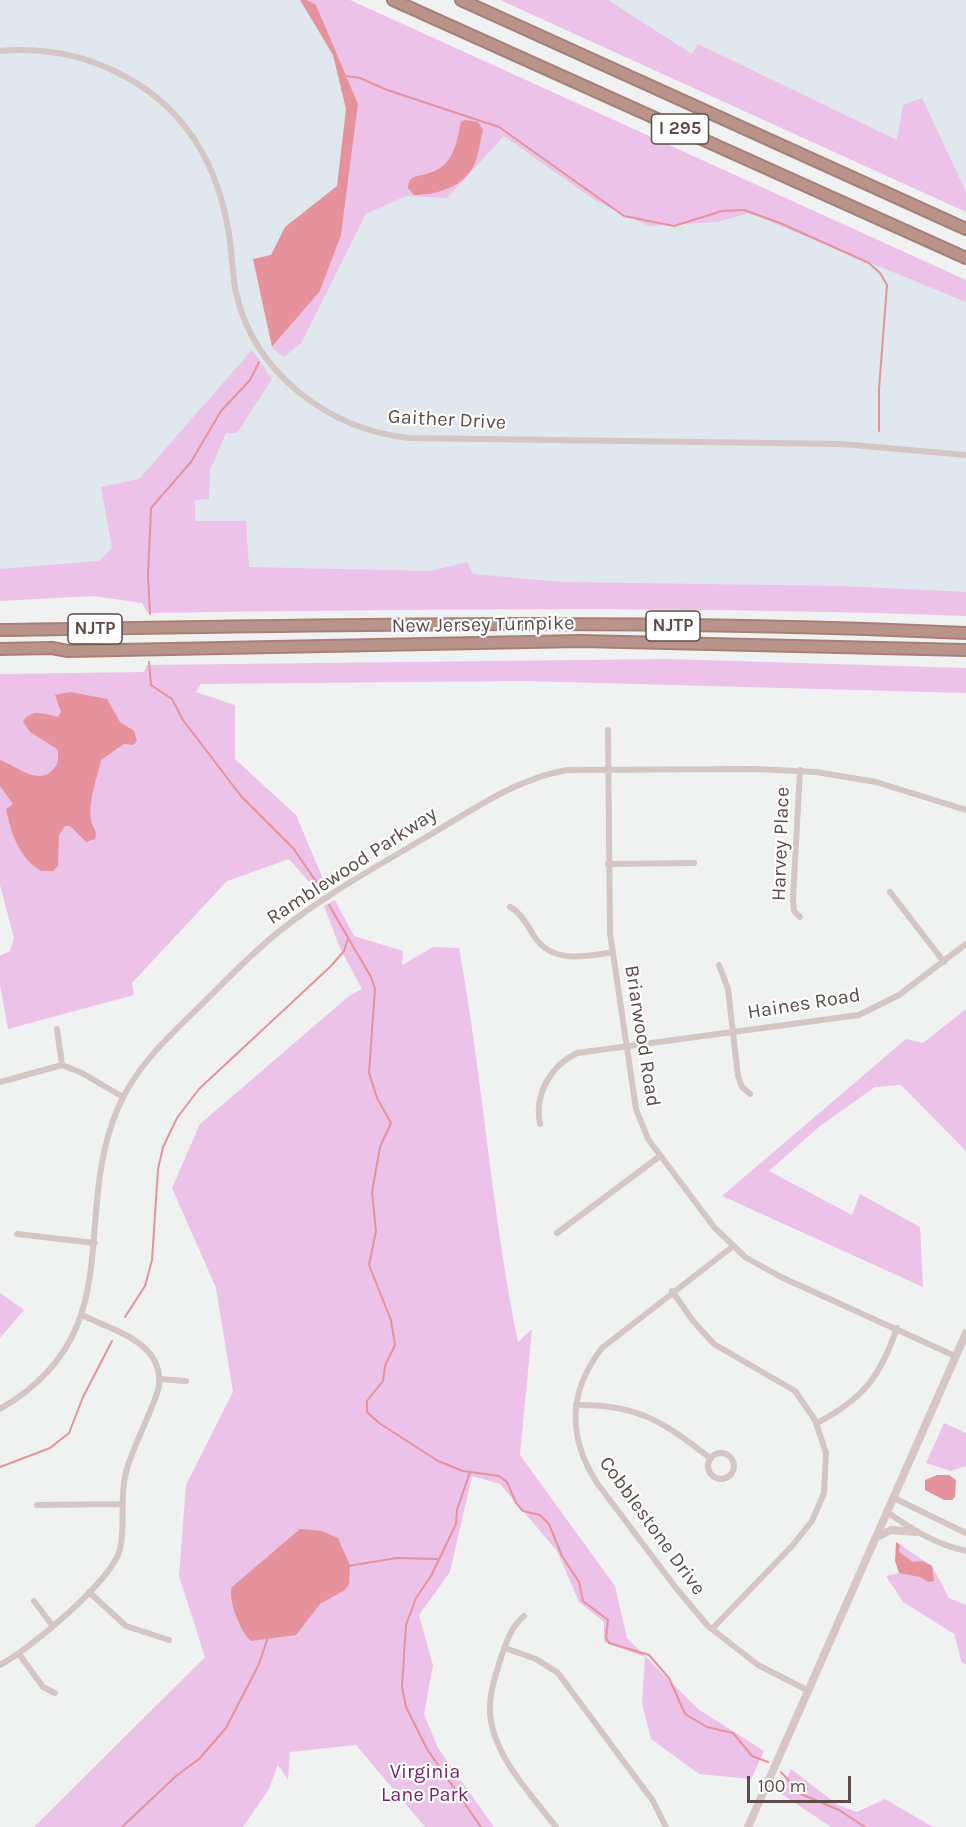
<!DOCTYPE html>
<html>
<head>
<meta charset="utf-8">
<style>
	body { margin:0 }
	#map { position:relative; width:966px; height:1827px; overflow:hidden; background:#f0f2f1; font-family:Karla,sans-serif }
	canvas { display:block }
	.scale { position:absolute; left:747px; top:1776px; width:104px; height:27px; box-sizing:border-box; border:3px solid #5c4c49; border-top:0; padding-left:8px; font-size:18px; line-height:21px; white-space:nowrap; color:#5c4c49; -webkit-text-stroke:4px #fff; paint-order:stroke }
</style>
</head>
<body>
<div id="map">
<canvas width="966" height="1827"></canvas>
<div class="scale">100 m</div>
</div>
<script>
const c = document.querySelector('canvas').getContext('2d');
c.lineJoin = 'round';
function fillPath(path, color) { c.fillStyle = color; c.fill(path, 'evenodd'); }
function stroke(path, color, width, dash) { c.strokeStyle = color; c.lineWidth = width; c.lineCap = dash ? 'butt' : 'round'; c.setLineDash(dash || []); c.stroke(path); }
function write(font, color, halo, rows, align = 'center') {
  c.font = font + ' Karla,sans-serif'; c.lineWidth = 4.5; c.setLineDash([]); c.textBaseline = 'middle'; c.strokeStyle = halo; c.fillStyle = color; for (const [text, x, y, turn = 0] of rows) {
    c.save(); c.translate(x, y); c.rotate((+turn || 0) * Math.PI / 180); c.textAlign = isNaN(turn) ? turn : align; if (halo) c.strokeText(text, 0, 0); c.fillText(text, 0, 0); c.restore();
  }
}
const commercial = new Path2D(`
	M0,0H325L966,288V593L0,597Z
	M542,0H966V193Z`);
const green = new Path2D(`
	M307,0H350L966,280V302L749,213L717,222L649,226L596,201L504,136L447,198L406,196L366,214L302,342L284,357L272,348L320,291L341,235L358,104L316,6Z
	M500,0H608L692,54L698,44L897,140L903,105L922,98L966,192V212Z
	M252,350L272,379L237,433H226L210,470L209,499L195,500V521H246L249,567L431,571L467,562L473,574L561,582L842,586L966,592V616C693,606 421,609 148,613L142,603L94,596L0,601V569L99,561L112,548L101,487L139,479Z
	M667,659L966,668V693L525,681L201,684L196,692L235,705V759L296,815L326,886L317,891L289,859L227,881L132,983L134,995L8,1029L0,985V956L10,951L14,938L0,885V674L144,672L147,665Z
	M335,900L354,936L403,951L402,965L433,947L459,948C483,1078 491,1211 518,1342L532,1329L520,1455L615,1586L627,1638L698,1709L764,1751L751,1779L699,1774L651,1739L642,1703L645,1657L604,1642V1622L579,1602L557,1551L500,1484L472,1476L450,1572L419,1615L433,1665L424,1714L438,1748L494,1827H425L356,1745L290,1752L288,1780L278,1765L269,1789L243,1827H34L205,1657L179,1576L186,1485L233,1392L216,1288L172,1188L200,1124L349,996L362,989L340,948L324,906Z
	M966,1009V1151L901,1085L875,1087L820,1126L769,1171L852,1215L860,1194L920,1227L923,1287L722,1196L906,1039L923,1043Z
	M0,1293L24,1310L0,1338Z
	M944,1423L966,1433V1466L951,1471L926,1463Z
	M896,1542L932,1566L949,1598L966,1605V1664L962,1663L954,1634L903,1602L886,1576L899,1573Z
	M791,1769L838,1805L857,1812L885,1799L933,1827H831L780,1793Z`);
const water = new Path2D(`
	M300,0H307L316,5L358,104L341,235L320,291L272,347L253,259L271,255L285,227L337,186L346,109L333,55Z
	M465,120L478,122L483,130C480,141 479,153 475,163C465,187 436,195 414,195L408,188L409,181C415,175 419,176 426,174C454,167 456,145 461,122Z
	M70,692L107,699L120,722L134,731L137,741L133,745L124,744L101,760C97,780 88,799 91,821C93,829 98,831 95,839L86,842L70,826H65L59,835L58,866L53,871H41C19,858 11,833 6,809L13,804L0,786V760C15,765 36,785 52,771C59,764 59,757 57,749L30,732L23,722C31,707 46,715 58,717L61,712L55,695Z
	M937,1475H949L956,1480L955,1497L952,1500H944L925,1490V1480Z
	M300,1529L322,1531L338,1538L350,1565L349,1584L345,1590L320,1604L296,1635L251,1641C241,1633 227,1599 232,1587Z
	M896,1542L900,1545L899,1552L913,1562L923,1561L932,1566L934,1581L928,1582L920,1577L899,1573L895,1561Z`);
const stream = new Path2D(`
	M347,76L360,78L387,90L499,127L624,216L674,226L722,211L744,210L780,223L869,263L880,273L887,285L879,389V431
	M150,614L148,576L151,508L191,462L221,411L250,380L259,362
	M149,662L151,685L172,699L183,720L241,796L293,848L322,890
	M329,905L371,977L375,989L369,1073L377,1098L391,1123L380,1147L372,1192L376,1231L369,1265L391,1320L395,1345L385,1366L383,1381L367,1401V1412L379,1423L438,1461L463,1471L499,1476L507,1482L516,1503L523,1511L540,1515L549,1524L562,1556L579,1582L583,1601L608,1620L606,1638L609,1643L649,1655L669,1678L685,1714L707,1727L733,1733L752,1756L768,1762
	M125,1317L145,1286L152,1260L158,1169L163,1147L177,1118L199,1089L331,966L344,951L348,938
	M0,1467L50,1448L69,1433L83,1397L112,1341
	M470,1472L457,1510L456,1524L431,1576L416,1598L406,1625L402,1687L406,1707L427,1749L481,1827
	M348,1566L397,1558L437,1559
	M781,1772L801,1794L839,1810L865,1827
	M122,1827L176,1776L199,1759L226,1728L259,1664L268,1637`);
const minor = new Path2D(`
	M0,51C46,47 86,55 126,77C188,111 218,166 229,234C232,253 232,273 236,293C255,374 328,429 409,438L841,444L966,455
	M608,730L610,933L636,1109L648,1139L714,1227L745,1257L781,1277L955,1356
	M800,770L793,899L794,911L800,917
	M608,864L694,863
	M890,892L944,962
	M510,907C521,913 528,926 534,936C552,964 585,957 613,952
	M719,965L728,989L738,1076L742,1087L750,1094
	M57,1029L62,1065
	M0,1082L62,1065L82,1073L123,1097
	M540,1124C534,1095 550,1066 577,1053L859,1015L899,995L966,944
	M557,1233L660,1156
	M17,1234L95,1243
	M732,1247L602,1348C568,1392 567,1436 597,1483L676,1588L708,1626L758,1665L809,1691
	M672,1291L693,1321L714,1344L795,1391L815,1420L826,1453L824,1493L812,1521L792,1546L712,1629
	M160,1379L186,1381
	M576,1405C637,1404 664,1422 710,1458
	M0,1409C132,1332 70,1220 118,1108C135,1068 167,1038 198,1008C225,982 251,953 281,930C326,894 378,866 428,836C473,810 515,779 567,770L756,769L816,772L876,782L966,810
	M817,1423C863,1399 880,1377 897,1328
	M708 1466a13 13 0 1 1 26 0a13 13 0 1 1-26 0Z
	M894,1498L966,1533
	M37,1505L121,1504
	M887,1512C913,1530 935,1544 966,1551
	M89,1592L126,1626L169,1640
	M34,1601L52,1625
	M524,1616C510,1627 504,1648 499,1664C494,1680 489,1696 490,1713C493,1756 531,1794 556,1827
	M505,1648L536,1659L558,1673L653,1801L666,1827
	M19,1654L43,1687L55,1693
	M0,1665C30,1649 112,1581 120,1549C126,1524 119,1498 126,1472C134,1443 150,1417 159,1387C164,1342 114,1331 82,1315`);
const secondary = new Path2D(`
	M875,1538L891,1530L916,1532
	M748,1827L966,1333`);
const motorway = new Path2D(`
	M393,0L966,258
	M461,0L966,229
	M0,630C322,625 644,618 966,633
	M0,649L52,648L68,651L581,641L966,650`);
const shields = [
	[680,129,57],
	[673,626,54],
	[95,629,54]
];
const shieldNames = [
	["I 295",680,129],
	["NJTP",673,626],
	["NJTP",95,629]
];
const streetNames = [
	["Gaither Drive",447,420,3],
	["New Jersey Turnpike",483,625,-1],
	["Harvey Place",781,844,-88],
	["Ramblewood Parkway",352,866,-33],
	["Haines Road",804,1004,-9],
	["Briarwood Road",642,1036,81],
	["Cobblestone Drive",652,1526,54]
];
const parkNames = [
	["Virginia",425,1772],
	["Lane Park",425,1795]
];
fillPath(commercial, '#e0e7ed');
fillPath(green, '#ecc2e9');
fillPath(water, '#e5929d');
stroke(stream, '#e5929d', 2);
stroke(motorway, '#a68077', 14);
stroke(minor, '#d3c6c4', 6);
stroke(secondary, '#d7c7c4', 8);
stroke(motorway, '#ba948b', 10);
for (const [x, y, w] of shields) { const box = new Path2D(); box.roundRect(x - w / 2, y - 15, w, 30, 4.5); c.fillStyle = '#fff'; c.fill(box); stroke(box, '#5c4c49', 1.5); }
write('bold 18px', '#5c4c49', null, shieldNames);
write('20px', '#5c4c49', '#fff', streetNames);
write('20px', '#781f69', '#fff', parkNames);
</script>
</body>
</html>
